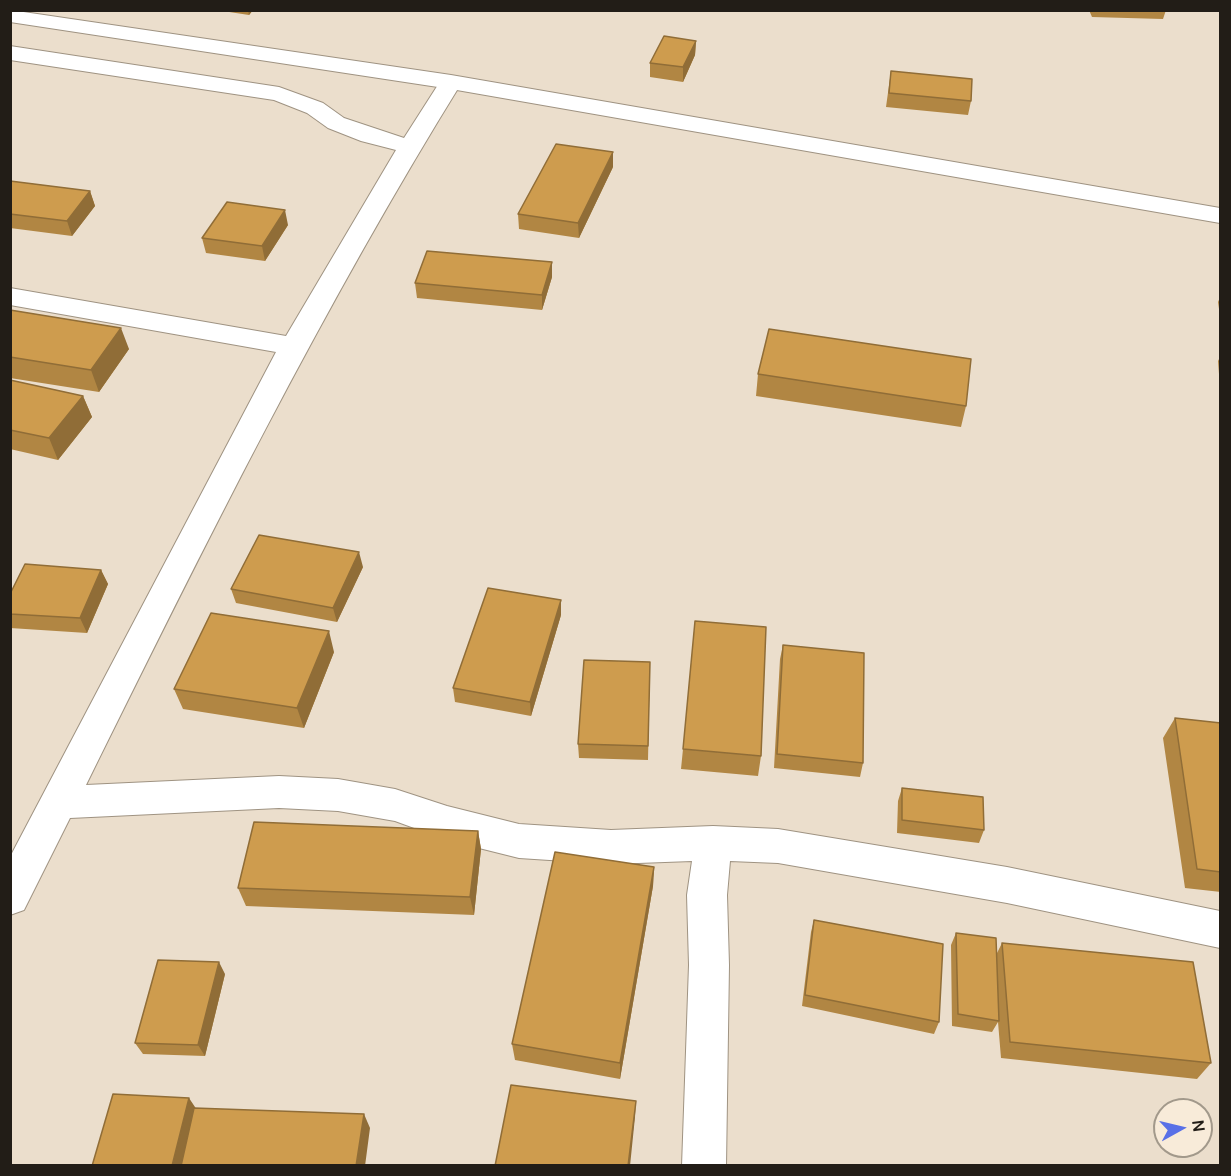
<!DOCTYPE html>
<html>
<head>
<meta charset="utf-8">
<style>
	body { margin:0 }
	#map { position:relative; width:1231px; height:1176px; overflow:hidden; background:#ebdecc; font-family:Manrope,sans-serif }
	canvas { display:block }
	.frame { position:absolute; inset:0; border:12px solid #221d17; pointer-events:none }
	.north { position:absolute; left:1153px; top:1098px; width:60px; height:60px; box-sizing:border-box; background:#f8ebd9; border:2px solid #a2998b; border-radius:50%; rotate:82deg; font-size:16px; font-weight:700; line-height:24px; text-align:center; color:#221d17 }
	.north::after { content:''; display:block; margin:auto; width:21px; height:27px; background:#5970e7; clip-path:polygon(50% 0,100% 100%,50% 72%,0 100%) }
</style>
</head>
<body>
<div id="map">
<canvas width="1231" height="1176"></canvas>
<div class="frame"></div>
<div class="north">N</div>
</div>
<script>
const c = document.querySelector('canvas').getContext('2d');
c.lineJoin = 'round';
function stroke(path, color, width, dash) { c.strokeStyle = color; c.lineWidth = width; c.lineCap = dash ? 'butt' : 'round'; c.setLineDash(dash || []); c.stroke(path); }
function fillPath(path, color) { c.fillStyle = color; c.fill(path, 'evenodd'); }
const minor = new Path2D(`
	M10,46L279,87L323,103L344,118L404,138L443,77H459L462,82C322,308 204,546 86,785L279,776L338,779L395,789L447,806L519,824L611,830L713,826L778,829L1007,867L1220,911V948L1007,903L778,863L730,861L727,895L729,965L726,1166H682L689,965L687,895L692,861L611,864L519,858L447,840L395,821L338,811L279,808L70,818L24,910L10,915V857L276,352L10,305V288L286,336L396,150L361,141L328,128L307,113L274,100L10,60Z`);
const tertiary = new Path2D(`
	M10,10L451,75L1220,208V223L451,89L10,22Z`);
const wall = new Path2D(`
	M216,10H253L249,15Z
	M1059,10H1076L1060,12Z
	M1089,10H1166L1163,19L1092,17Z
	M696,41L695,55L683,82L650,77V63Z
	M891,71L971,101L968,115L886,107Z
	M613,167L579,238L519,229L518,214Z
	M10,181L90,191L95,206L72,236L10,228Z
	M288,225L265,261L206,253L202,238Z
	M552,277L542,310L417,298L415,283Z
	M1221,295V323L1218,302Z
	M10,310L129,349L99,392L10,378Z
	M1221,355V400L1218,361Z
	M758,374L966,406L961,427L756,396Z
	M10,380L83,396L92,417L58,460L10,449Z
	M363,567L337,622L236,603L231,589Z
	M101,570L108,584L87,633L10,628V594Z
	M561,615L531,716L455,702L453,688Z
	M783,645L863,763L860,777L774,768L780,659Z
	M334,652L304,728L183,709L174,689Z
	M650,662L648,760L579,758L578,744Z
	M1175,718L1221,723V892L1185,888L1163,738Z
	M683,749L761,756L758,776L681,769Z
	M902,788L984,830L979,843L897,833L898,801Z
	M478,831L481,849L474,915L246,906L238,888Z
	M654,867L653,886L620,1079L515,1060L512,1044Z
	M814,920L939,1022L934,1034L802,1006L811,932Z
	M956,933L997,953L1002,943L1211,1063L1197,1079L1001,1058L998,1022L992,1032L952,1026L951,945Z
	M225,974L205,1056L143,1054L135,1043Z`);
const shadedWall = new Path2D(`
	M248,10H253L249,15Z
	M696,41L695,55L683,82V67Z
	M613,152V167L579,238L578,223Z
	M90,191L95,206L72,236L67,221Z
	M285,210L288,225L265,261L262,246Z
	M552,262V277L542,310V295Z
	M121,328L129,349L99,392L91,370Z
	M83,396L92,417L58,460L49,438Z
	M359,552L363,567L337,622L333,608Z
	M101,570L108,584L87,633L80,618Z
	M561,600V615L531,716L530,702Z
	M329,631L334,652L304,728L297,708Z
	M478,831L481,849L474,915L470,897Z
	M654,867L653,886L620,1079V1063Z
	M219,962L225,974L205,1056L198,1045Z
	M189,1098L199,1113L186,1166H172Z
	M636,1101L635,1117L630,1166H628Z
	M364,1114L370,1128L365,1166H356Z`);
const building = new Path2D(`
	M664,36L696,41L683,67L650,63Z
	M891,71L972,79L971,101L889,93Z
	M556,144L613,152L578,223L518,214Z
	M10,181L90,191L67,221L10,214Z
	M227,202L285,210L262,246L202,238Z
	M427,251L552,262L542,295L415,283Z
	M10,310L121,328L91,370L10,357Z
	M769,329L971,359L966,406L758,374Z
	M10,380L83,396L49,438L10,430Z
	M259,535L359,552L333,608L231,589Z
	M25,564L101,570L80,618L10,614V594Z
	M488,588L561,600L530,702L453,688Z
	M211,613L329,631L297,708L174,689Z
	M695,621L766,627L761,756L683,749Z
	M783,645L864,653L863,763L777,754Z
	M584,660L650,662L648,746L578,744Z
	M1175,718L1221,723V872L1197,869Z
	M902,788L983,797L984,830L902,820Z
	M254,822L478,831L470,897L238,888Z
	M555,852L654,867L620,1063L512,1044Z
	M814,920L943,944L939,1022L805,995Z
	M956,933L996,938L999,1021L958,1014Z
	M1002,943L1193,962L1211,1063L1010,1042Z
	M158,960L219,962L198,1045L135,1043Z
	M511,1085L636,1101L628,1166H495Z
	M113,1094L189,1098L172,1166H92Z
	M194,1108L364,1114L356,1166H181Z`);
stroke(minor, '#9f9382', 2);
stroke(tertiary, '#9f9382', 2);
fillPath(minor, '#fff');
fillPath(tertiary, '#fff');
fillPath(wall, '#b18643');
fillPath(shadedWall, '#906d37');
fillPath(building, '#ce9c4e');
stroke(building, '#906d37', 1.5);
</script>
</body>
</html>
